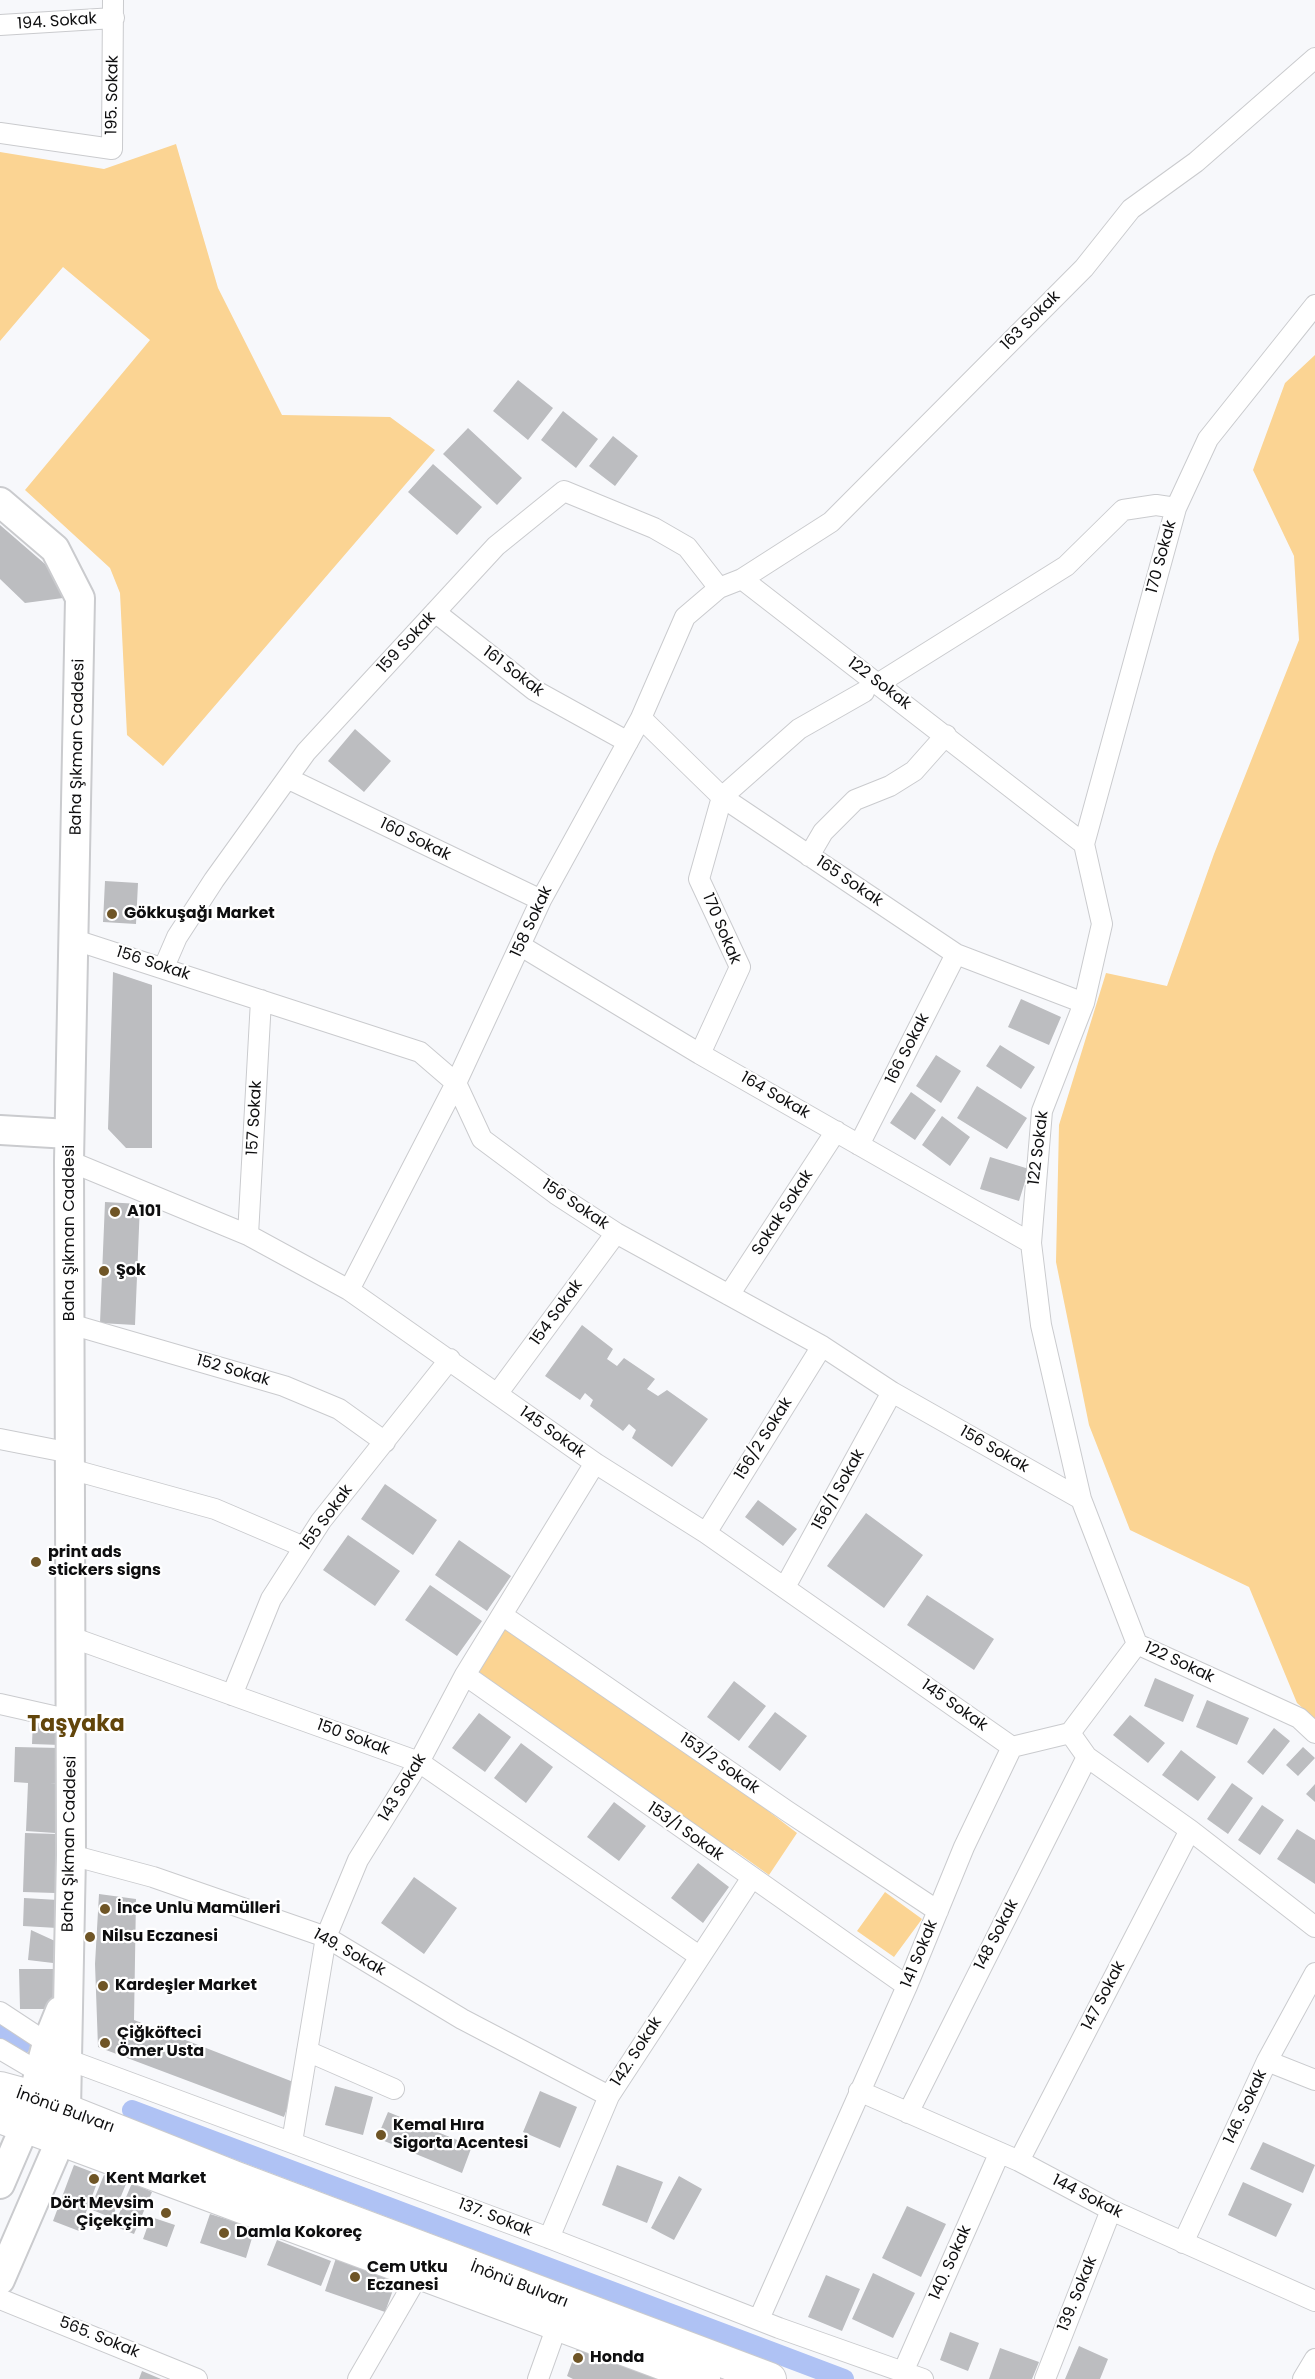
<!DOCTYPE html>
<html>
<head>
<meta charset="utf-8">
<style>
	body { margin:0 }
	canvas { display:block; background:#f7f8fb }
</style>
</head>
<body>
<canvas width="1315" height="2379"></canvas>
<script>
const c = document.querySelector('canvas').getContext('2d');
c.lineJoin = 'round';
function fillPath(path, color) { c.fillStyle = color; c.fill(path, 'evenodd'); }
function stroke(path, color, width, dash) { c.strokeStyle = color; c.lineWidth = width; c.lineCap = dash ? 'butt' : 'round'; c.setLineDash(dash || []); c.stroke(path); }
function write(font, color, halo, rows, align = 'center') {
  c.font = font + ' Poppins,sans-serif'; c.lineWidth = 4.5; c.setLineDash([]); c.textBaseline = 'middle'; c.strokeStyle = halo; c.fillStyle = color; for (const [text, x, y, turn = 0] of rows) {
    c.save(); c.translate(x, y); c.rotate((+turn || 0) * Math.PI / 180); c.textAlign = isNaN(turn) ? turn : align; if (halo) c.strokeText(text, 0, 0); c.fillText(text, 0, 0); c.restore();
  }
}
const green = new Path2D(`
	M176,144L218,288L282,415L390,417L435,450L163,766L127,735L120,593L110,568L25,490L150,340L63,267L0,341V152L104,169Z
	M1315,355V1719L1297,1703L1249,1587L1130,1530L1089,1425L1056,1262L1059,1125L1106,973L1167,986L1214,854L1299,640L1294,556L1253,470L1285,383Z
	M502,1615L769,1799L763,1807L797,1833L769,1875L734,1850L726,1861L465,1675Z
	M885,1892L922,1919L894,1957L857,1931Z`);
const canal = new Path2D(`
	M0,2034L20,2046
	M132,2110L844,2379`);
const building = new Path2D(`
	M518,380L553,408L528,440L493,411Z
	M563,411L598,439L576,468L541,440Z
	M468,428L522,478L497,505L443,454Z
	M613,436L638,456L615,486L589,466Z
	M433,464L482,507L457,535L408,492Z
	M0,525L45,564L59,585L63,598L25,603L0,579Z
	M355,729L391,761L364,792L328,761Z
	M105,881L138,883L136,924L103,922Z
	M113,972L152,985V1148H126L108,1129Z
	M1021,999L1061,1017L1049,1045L1008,1027Z
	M1000,1045L1035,1067L1021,1089L986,1066Z
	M936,1055L961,1071L941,1103L916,1086Z
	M977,1086L1027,1118L1007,1149L957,1118Z
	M911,1092L936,1110L915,1140L890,1123Z
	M942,1116L970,1137L950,1166L922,1145Z
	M990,1157L1029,1169L1019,1201L980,1189Z
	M105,1202L140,1204L135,1325L100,1323Z
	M582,1325L613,1349L607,1359L617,1366L624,1358L655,1379L647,1389L658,1396L667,1390L708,1419L672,1467L632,1438L636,1430L629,1424L623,1431L590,1406L593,1400L585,1393L580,1400L545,1376Z
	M385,1484L437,1520L413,1555L361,1519Z
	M758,1500L797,1529L783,1546L745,1517Z
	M866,1513L923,1555L884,1608L827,1566Z
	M348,1535L400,1571L375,1606L323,1570Z
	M459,1540L511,1576L487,1611L435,1575Z
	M430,1585L482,1621L457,1656L405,1620Z
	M927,1595L994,1639L974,1670L907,1625Z
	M1155,1678L1194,1695L1183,1722L1144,1706Z
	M734,1681L766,1706L739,1741L707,1717Z
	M1207,1700L1249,1718L1237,1745L1196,1727Z
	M775,1712L807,1736L780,1771L748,1747Z
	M479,1713L511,1737L485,1772L452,1748Z
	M1130,1715L1165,1743L1148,1763L1113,1735Z
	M33,1719L61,1721L60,1745L32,1744Z
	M1274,1728L1290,1741L1263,1775L1247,1762Z
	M521,1743L553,1767L526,1803L494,1778Z
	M15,1747L60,1748V1784L50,1783L57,1784L55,1833L26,1831L28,1783L14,1782Z
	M1303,1747L1315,1758L1298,1776L1286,1765Z
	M1181,1750L1216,1777L1198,1801L1162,1775Z
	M1232,1783L1253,1798L1228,1834L1207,1819Z
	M1315,1784V1802L1306,1794Z
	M614,1802L646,1826L619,1861L587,1837Z
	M1262,1805L1284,1820L1260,1855L1238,1840Z
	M1297,1829L1315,1840V1884L1277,1859Z
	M25,1833L57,1834L55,1893L23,1892Z
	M698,1863L729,1887L703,1923L671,1898Z
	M414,1877L457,1908L424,1954L381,1923Z
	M99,1894L136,1899L134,2020L296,2083L284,2117L98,2047L95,1964Z
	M24,1898L58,1900L57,1928L23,1926Z
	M31,1930L55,1941L53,1963L28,1960Z
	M19,1969H53V2009H20Z
	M335,2086L373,2097L363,2135L325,2125Z
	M540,2091L577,2107L560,2148L523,2132Z
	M388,2112L472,2146L462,2173L377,2138Z
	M1263,2142L1315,2165L1303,2193L1250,2169Z
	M74,2165L100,2175L79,2231L53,2221Z
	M617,2165L663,2182L647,2223L602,2205Z
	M104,2175L126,2184L112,2218L90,2209Z
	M679,2176L702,2189L674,2240L651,2228Z
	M1243,2182L1292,2204L1276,2237L1228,2215Z
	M132,2183L152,2192L134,2234L114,2226Z
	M907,2206L946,2224L921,2277L882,2258Z
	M210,2214L255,2228L246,2258L200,2243Z
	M151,2217L175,2225L167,2247L143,2239Z
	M277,2240L331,2261L321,2286L267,2265Z
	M336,2258L397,2279L385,2312L325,2291Z
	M873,2273L915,2293L893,2338L852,2319Z
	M826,2275L860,2289L842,2331L808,2317Z
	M950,2332L979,2343L968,2371L940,2360Z
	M578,2346L656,2376L655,2379H573L567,2376Z
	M1079,2346L1108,2359L1100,2379H1065Z
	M1000,2348L1039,2362L1032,2379H989Z
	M142,2371L161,2379H139Z`);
const street = new Path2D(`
	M0,25L114,18
	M0,133L112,149L113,0
	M742,579L1084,844L1102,924L1084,1003L1042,1111L1031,1243L1041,1325L1081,1499L1137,1644L1299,1718L1315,1733
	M435,612L534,690L628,742
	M879,683L1066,566L1123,510L1156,505L1176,508
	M641,718L722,797L956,954L1084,1003
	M289,779L541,900
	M1084,844L1176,508L1208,439L1315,305
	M809,856L823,832L855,800L890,786L914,771L946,735
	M75,940L420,1052L456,1083L482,1139L556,1194L616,1233L822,1346L892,1392L1081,1499
	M521,946L700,1054L1031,1243
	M164,967L177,937L214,880L306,752L496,546L564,491L654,528L687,547L719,588
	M700,1054L740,967L699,879L722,797L799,729L864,692
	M859,1145L956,954
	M69,1161L248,1235L349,1290L595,1463L706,1533L1012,1747
	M248,1235L261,1000
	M349,1290L456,1083L541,900L641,718L685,617L719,588L742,579L831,522L1084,268L1131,209L1196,162L1315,58
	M729,1295L836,1131
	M70,1324L284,1386L339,1409L385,1442
	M497,1394L616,1233
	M0,1439L71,1453
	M70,1469L215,1509L304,1547
	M706,1533L822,1346
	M785,1587L892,1392
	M502,1615L787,1811L938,1911
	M68,1636L419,1762L699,1956
	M465,1675L907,1986
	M232,1695L271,1599L321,1521L450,1359
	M0,1704L71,1720
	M1070,1733L1087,1757L1190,1830L1315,1927
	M71,1855L153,1877L326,1937L462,2019L609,2096
	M0,2012L47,2043
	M0,2049L39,2072L46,2082
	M307,2051L394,2089
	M66,2059L549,2238L779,2328L923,2379
	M1267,2061L1315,2080
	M859,2091L1019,2161L1111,2210L1315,2301
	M908,2113L1087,1757
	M292,2142L326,1937L358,1860L419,1762L465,1675L595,1463
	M1019,2161L1190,1830
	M549,2238L609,2096L751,1879
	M1183,2243L1267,2061L1315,1973
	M0,2299L197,2379
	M759,2319L907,1986L964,1847L1012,1747L1070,1733L1137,1644
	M903,2372L999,2154
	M358,2379L420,2272
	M538,2379L558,2323
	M1045,2379L1111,2210
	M1303,2379L1315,2359`);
const secondary = new Path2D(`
	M0,502L55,549L80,598L69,1161L71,1855L66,2110L61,2139L0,2280
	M0,1130L69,1134
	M0,2184L25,2126L47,2043L60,2011`);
const primary = new Path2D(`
	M0,2088L33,2097L234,2177L770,2379
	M0,2117L704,2379`);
const markers = [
	[112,914,6,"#6f5526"],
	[115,1212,6,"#6f5526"],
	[104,1271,6,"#6f5526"],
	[36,1562,6,"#6f5526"],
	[105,1909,6,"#6f5526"],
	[90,1937,6,"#6f5526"],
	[103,1986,6,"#6f5526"],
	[105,2043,6,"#6f5526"],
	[381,2135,6,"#6f5526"],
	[94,2179,6,"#6f5526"],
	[166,2213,6,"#6f5526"],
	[224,2233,6,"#6f5526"],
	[355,2277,6,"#6f5526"],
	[578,2358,6,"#6f5526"]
];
const streetNames = [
	["194. Sokak",57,22,-4],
	["195. Sokak",113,95,-89],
	["163 Sokak",1031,321,-45],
	["170 Sokak",1162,557,-75],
	["159 Sokak",407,643,-47],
	["161 Sokak",513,672,37],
	["122 Sokak",879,684,37],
	["Baha Şıkman Caddesi",78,747,-89],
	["160 Sokak",415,840,26],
	["165 Sokak",849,882,34],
	["158 Sokak",532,922,-65],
	["170 Sokak",721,929,67],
	["156 Sokak",153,964,18],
	["166 Sokak",908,1049,-63],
	["164 Sokak",775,1096,30],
	["157 Sokak",255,1118,-87],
	["122 Sokak",1039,1148,-83],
	["156 Sokak",575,1205,34],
	["Sokak Sokak",783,1213,-57],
	["Baha Şıkman Caddesi",70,1233,-90],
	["154 Sokak",557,1313,-54],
	["152 Sokak",233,1371,16],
	["145 Sokak",552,1433,35],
	["156/2 Sokak",764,1439,-58],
	["156 Sokak",994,1450,30],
	["156/1 Sokak",839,1490,-61],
	["155 Sokak",327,1518,-54],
	["122 Sokak",1179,1663,25],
	["145 Sokak",954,1706,35],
	["150 Sokak",353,1738,20],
	["153/2 Sokak",719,1764,35],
	["143 Sokak",403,1788,-59],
	["153/1 Sokak",685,1832,35],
	["Baha Şıkman Caddesi",70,1844,-89],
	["148 Sokak",997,1935,-63],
	["149. Sokak",349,1953,29],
	["141 Sokak",920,1954,-68],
	["147 Sokak",1104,1996,-63],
	["142. Sokak",637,2052,-57],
	["146. Sokak",1246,2107,-65],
	["İnönü Bulvarı",65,2111,20],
	["144 Sokak",1087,2197,27],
	["137. Sokak",495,2218,21],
	["140. Sokak",951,2263,-66],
	["İnönü Bulvarı",519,2285,21],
	["139. Sokak",1078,2294,-68],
	["565. Sokak",99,2338,22]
];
const poiNames = [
	["Gökkuşağı Market",124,914],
	["A101",127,1212],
	["Şok",116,1271],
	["print ads",48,1553],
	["stickers signs",48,1571],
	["İnce Unlu Mamülleri",117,1909],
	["Nilsu Eczanesi",102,1937],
	["Kardeşler Market",115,1986],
	["Çiğköfteci",117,2034],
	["Ömer Usta",117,2052],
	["Kemal Hıra",393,2126],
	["Sigorta Acentesi",393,2144],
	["Kent Market",106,2179],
	["Dört Mevsim",154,2204,"right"],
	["Çiçekçim",154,2222,"right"],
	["Damla Kokoreç",236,2233],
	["Cem Utku",367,2268],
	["Eczanesi",367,2286],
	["Honda",590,2358]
];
const districtNames = [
	["Taşyaka",76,1725]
];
fillPath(green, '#fbd493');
stroke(canal, '#afc2f4', 20);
fillPath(building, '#bcbdc0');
stroke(street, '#cacbce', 22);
stroke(secondary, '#cacbce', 32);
stroke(primary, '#cacbce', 34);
stroke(street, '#fff', 20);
stroke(secondary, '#fff', 28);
stroke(primary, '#fff', 32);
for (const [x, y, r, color] of markers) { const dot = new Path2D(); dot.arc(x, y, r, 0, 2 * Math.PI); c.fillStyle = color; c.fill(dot); stroke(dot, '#fff', 2); }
write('16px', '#0e0e0f', '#fff', streetNames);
write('bold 16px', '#0e0e0f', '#fff', poiNames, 'left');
write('bold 22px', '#62450a', '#fff', districtNames);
</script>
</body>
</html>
